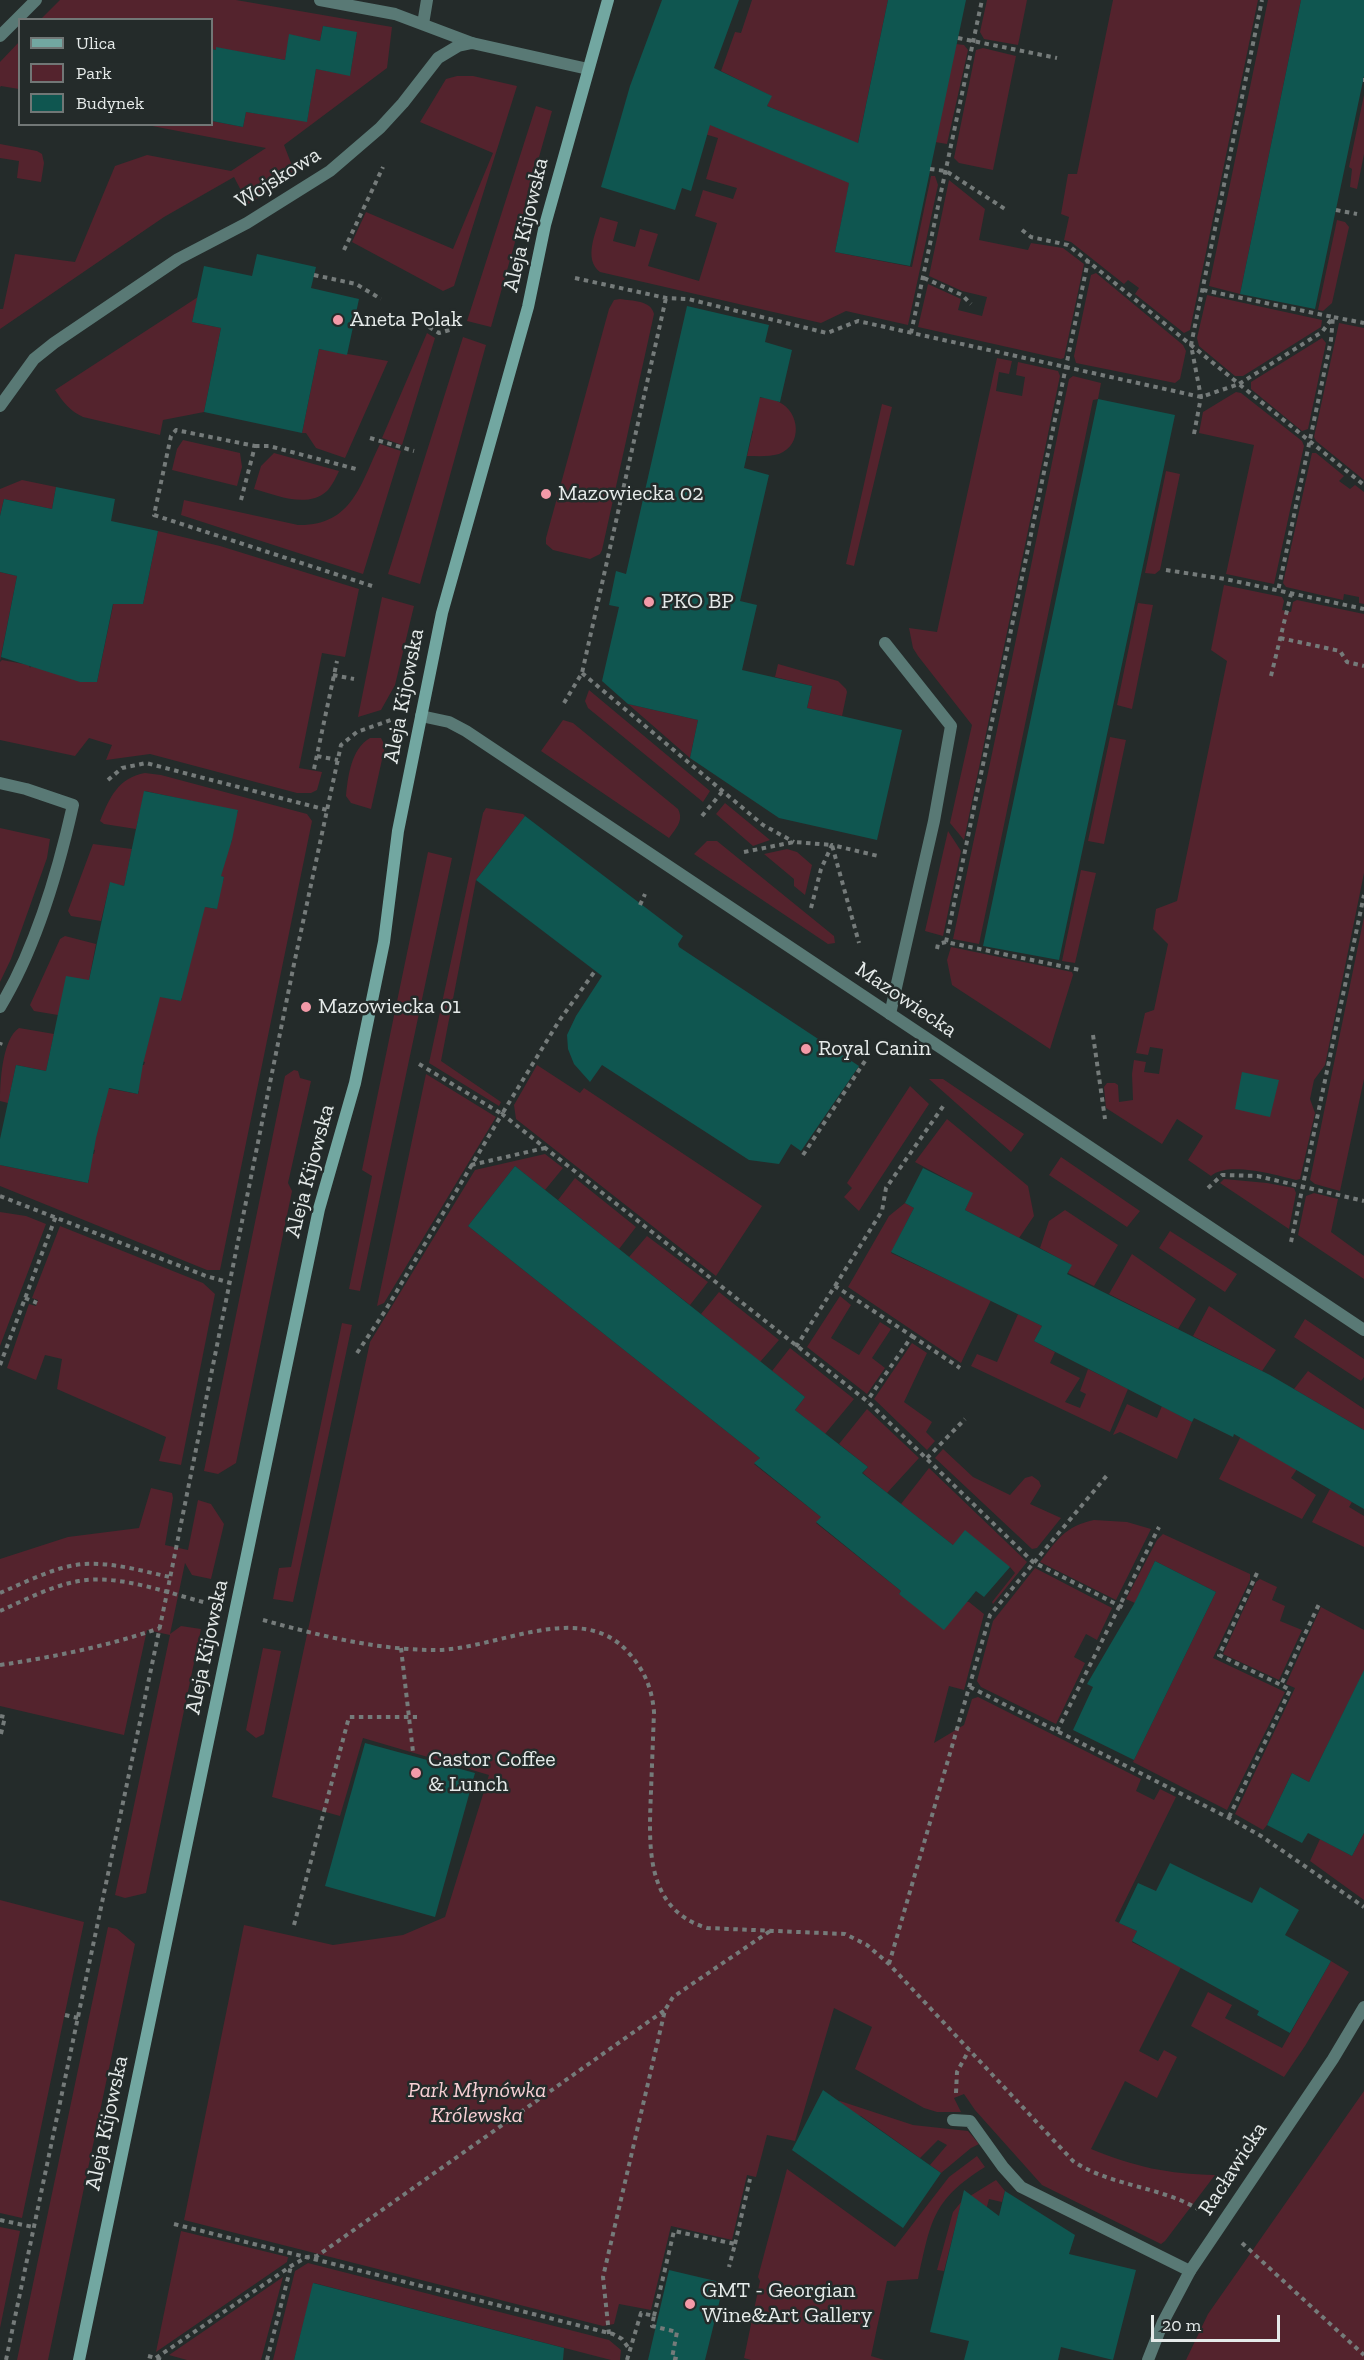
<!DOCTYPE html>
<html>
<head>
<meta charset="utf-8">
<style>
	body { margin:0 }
	#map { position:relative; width:1364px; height:2360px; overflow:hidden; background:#242b2a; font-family:"Zilla Slab",serif }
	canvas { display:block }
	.legend { position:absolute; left:18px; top:18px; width:195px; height:108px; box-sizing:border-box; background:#242b2a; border:2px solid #717776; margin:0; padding:8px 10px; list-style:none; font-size:18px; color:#e5eae9 }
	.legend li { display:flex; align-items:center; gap:12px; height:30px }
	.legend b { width:30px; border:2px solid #717776 }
	.scale { position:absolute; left:1151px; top:2315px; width:129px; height:27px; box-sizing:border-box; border:3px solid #e5eae9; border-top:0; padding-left:8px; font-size:18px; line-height:21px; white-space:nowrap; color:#e5eae9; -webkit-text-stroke:4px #242b2a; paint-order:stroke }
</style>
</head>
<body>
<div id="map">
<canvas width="1364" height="2360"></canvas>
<ul class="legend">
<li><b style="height:8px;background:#72a7a1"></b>Ulica</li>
<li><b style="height:16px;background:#54232d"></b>Park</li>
<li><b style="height:16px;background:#0f5650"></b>Budynek</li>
</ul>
<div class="scale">20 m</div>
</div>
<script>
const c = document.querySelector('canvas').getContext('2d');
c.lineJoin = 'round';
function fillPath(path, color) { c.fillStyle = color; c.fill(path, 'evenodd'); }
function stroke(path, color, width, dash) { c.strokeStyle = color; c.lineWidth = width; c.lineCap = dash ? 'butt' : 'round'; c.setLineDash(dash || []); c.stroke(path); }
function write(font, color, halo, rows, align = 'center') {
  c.font = font + ' "Zilla Slab",serif'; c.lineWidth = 5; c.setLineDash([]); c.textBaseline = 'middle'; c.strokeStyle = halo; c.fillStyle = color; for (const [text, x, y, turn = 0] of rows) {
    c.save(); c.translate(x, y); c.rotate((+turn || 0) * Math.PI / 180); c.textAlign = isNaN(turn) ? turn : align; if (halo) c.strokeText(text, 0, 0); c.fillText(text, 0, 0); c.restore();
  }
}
const green = new Path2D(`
	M60,0H236L392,27L387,68L284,145L296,176L248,204L234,177L164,217L0,329V309H3L15,254L75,262L115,166L147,155L231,171L266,148L147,125L212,124V121L243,127L246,112L307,121L316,69L350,75L357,33L323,26L320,41L290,35L285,60L217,48L216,50L212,49V20L41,19Z
	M752,0H888L835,252L912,267L931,176H935L938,185L908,325L846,311L821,323L600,272C583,259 596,233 600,217L618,222L613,241L635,247L640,229L658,234L648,266L699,281L717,223L695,216L703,190L733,199L737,188L706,179L718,138L698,132L702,119L808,123L767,106L771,96L721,71L735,32L741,33Z
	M987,0H1027L1018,45L984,39L980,32Z
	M1113,0H1258L1190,330L1184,333L1135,294L1139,288L1128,280L1124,284L1071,242L1064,240L1069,217L1061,214L1068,174H1077Z
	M1268,0H1301L1240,294L1209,286Z
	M19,42V89L1,86L0,87V62Z
	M956,44L964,45L968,50L947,144L935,142Z
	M983,48L1016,56L993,170L959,163L954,158L976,50Z
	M457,76H473L517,86L454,286L443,291L352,242L366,212L453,249L493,153L420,122L446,79Z
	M1364,95V154L1357,189L1350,187L1352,169L1349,167Z
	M536,106L552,111L491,327L467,321Z
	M0,144L37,151L42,154L44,163L41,182L17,178L19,161L0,158Z
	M949,180L985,209L979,240L1028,250L1031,243L1063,248L1084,264L1064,358L1061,359L918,327L928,284L961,299L958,310L982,316L987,297L962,291L929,276Z
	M1337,220L1345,222L1349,227L1332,303L1323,311L1318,310Z
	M1096,273L1183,345L1186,351L1180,379L1175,383L1076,363L1074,356L1091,275Z
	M1207,295L1322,320L1321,327L1243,376H1235L1199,346L1197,338Z
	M198,297L192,322L221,328L204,412L163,420L160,435L83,417C70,411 63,402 55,390Z
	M620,299C632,301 651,300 654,314L602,550L600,554L590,559L553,550L546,544V538L609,309L614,300Z
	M1339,323L1364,328V480L1316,441L1314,437Z
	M427,333L435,338L402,445L382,438Z
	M463,337L486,345L420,584L388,574Z
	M1322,338L1326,343L1308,429L1302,431L1251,389V382Z
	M319,349L388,361L345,458L316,448L306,433H302Z
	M997,358L1012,361L1009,374L999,372L996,391L1022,396L1025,377L1016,375L1018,362L1058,371L1060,376L964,840L950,823L972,725L918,656L913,648L909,628L937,632Z
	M1073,376L1101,383L1098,399L1093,400L979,944L953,939L1014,649L1069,379Z
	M1236,392L1241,393L1302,441L1304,446L1274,584L1226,574L1254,445L1199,433L1203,412Z
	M752,397C761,398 771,397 779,402C800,412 803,445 779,454C769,457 757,456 747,456L753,431L745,428Z
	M882,404L892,407L854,566L846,564Z
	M183,440L240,453L242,467L237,486L172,470L177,449Z
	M380,444L401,451L363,574L181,515L184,500L298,525C352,526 360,485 380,444Z
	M274,453L339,471C336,477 332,486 327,491C307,509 276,495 254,489L261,466Z
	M1312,453H1316L1344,476L1339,481L1350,489L1355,485L1364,492V604L1359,603V597L1344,594L1343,600L1286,587L1283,583Z
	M1166,471L1180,474L1160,570L1155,574L1145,573Z
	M22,480L56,487L52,509L4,499L0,516V489Z
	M158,531L220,546L359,589L345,657L322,653L299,768L322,772L317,790L311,793H297L150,754L106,760L112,745L89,738L75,756L0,740V662L2,660L29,665L30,668L31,666L97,682L115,596L143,604Z
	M0,572L17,576L0,661Z
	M1224,585L1282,597L1284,601L1282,610L1291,612L1293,602L1297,600L1364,614V873L1325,1065L1314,1080L1310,1099L1315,1113L1300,1179L1296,1180C1276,1175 1228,1161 1211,1176L1188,1160L1203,1136L1177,1119L1162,1144L1106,1108L1104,1087L1107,1083H1115L1118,1085L1119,1102L1133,1100L1132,1074L1134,1060L1146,1062L1144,1072L1159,1074L1163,1049L1150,1047L1148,1055L1136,1053L1145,1013L1154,1010L1168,944L1153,929L1156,909L1177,901L1227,661L1211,650Z
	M382,597L414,606L395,685L381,710L358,717Z
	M1138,603L1153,605L1132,709L1117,705Z
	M778,664L838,681L846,689L847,692L842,716L807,708L812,686L775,677Z
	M589,690L710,791L703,802L588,708L585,701Z
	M628,704L698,720L690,758Z
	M563,720L573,723L678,809C684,821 676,828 669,838L541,751Z
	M1110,737L1126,740L1104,844L1088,841Z
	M370,738H381L385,746L371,809L351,803L346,796C348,776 351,749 370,738Z
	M145,773L161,775L307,814L312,821L220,1270H207L0,1186V1165L88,1183L89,1180L82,1178L88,1152L94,1154L95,1150L74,1146L81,1112L102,1117V1114L96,1112L101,1087L138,1094L139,1091L132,1090L138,1064L144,1065L145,1062L124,1057L131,1024L152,1028L159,996L181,1001L182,998L175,997L194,905L217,909L216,879L223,881L224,877L203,872L209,839L231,843L232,840L225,838L230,813L237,814L238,811L145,791L136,829L104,824L100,821C110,797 118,778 145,773Z
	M725,803L770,840L753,846L716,814Z
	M486,808L523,814L525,816L476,880L441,1061L501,1102L499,1106L429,1063L483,813Z
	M0,828L50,839L47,858L11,959L0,982Z
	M948,831L961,851L943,936L925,931Z
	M707,841H717L834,936L835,943L828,944L694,854Z
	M93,844L132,849L124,886L110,883L101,921L71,916L68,911Z
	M787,849L797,852L812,865L805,895L794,886V879L764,854Z
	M428,852L452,858L360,1291L349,1289L372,1176L362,1170Z
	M1081,870L1096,873L1075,963L1062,961Z
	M1364,917V1079L1340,1191L1315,1184L1310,1180Z
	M65,936L96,944L89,980L58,1015L34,1011L30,1005L60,939Z
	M951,947L1072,972L1073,975L1050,1049L952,985L947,960Z
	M19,1028L54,1034L46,1071L16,1065L8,1103L0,1101C0,1083 2,1039 19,1028Z
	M537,1065L580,1093L584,1088L762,1206L716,1276L516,1119L514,1105Z
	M294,1070L298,1071L300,1078L311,1081L288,1183L292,1191L236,1463L218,1474L204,1471L285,1076Z
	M426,1074L496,1117L384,1303L377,1306Z
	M929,1079H943L1024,1134L1011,1152Z
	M910,1086L929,1104L859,1211L844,1197L852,1188L847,1183Z
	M947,1119L1028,1186L1034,1216L1019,1238L965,1210L972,1193L915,1162Z
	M545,1154L563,1168L545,1190L515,1166L468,1226L760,1458L754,1464L821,1517L816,1523L901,1591L899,1594L969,1602L984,1614L964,1690L949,1686L934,1743L964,1725L972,1699L978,1697L1141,1779L1136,1791L1154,1800L1160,1789L1176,1797L1115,1921L1137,1931L1132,1942L1181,1967L1139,2051L1158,2061L1164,2050L1177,2057L1157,2098L1125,2081L1091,2149C1135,2167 1168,2174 1215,2175L1165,2241L1161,2244L1042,2185L975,2110L964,2094L954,2098L961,2112H937L924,2108L855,2069L872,2027L834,2008L795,2141L767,2135L756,2177L747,2175L732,2240L671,2226L651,2310L619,2304L614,2324L603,2326L184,2220L244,1925L333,1945L403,1935L445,1917L489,1775L363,1738L340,1816L272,1797L370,1342L475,1170Z
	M1061,1157L1140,1211L1127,1227L1049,1175Z
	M575,1178L636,1227L619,1249L558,1200Z
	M1224,1179L1267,1183L1294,1188L1296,1193L1289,1229L1220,1183Z
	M1314,1193L1338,1199L1331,1232L1364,1256V1279L1298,1235L1306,1196Z
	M905,1203L914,1208L891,1253L991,1300L961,1363L848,1287L889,1216Z
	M1065,1210L1118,1245L1094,1286L1068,1273L1071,1265L1040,1248L1049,1221Z
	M0,1212L26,1216L46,1224L0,1346Z
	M60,1226L203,1283L215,1294L181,1465L159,1461L166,1437L57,1389L62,1359L45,1355L36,1380L7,1368L29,1304L36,1306L38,1300L32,1298Z
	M1170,1231L1237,1274L1225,1292L1159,1248Z
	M647,1236L708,1282L690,1305L629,1257Z
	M1132,1254L1196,1299L1178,1329L1109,1294Z
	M719,1292L779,1340L760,1362L701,1314Z
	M840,1296L851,1305L831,1338L859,1355L880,1322L891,1329L872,1358L885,1368L867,1394L807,1347Z
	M1209,1306L1276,1350L1262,1371L1193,1336Z
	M1018,1314L1042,1326L1034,1341L1055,1352L1050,1363L1080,1378L1065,1402L1080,1408L1086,1394L1080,1391L1088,1369L1128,1389L1110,1432L971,1366L977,1354L997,1362Z
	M1305,1319L1364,1359V1377L1361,1381L1294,1337Z
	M342,1323L352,1325L293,1602L273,1599L279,1568L291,1567Z
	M912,1343L927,1353L904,1402L932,1422L926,1432L935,1441L927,1450L874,1399Z
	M790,1348L854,1399L825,1434L795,1410L805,1397L772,1371Z
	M1308,1371L1364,1409V1430L1294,1389Z
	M1127,1404L1157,1418L1162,1406L1192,1422L1177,1459L1120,1432L1113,1435Z
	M867,1409L919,1458L887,1493L863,1473L868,1467L839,1444Z
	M1242,1434L1297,1469L1291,1478L1316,1495L1302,1519L1219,1479Z
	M943,1449L973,1477L1010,1495L1025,1478L1032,1476L1039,1481L1041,1486L1030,1504L1061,1518L1037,1548L1032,1549L935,1458Z
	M929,1468L1027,1562L993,1604L992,1602L1015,1573L1010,1567L953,1545L901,1504Z
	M151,1488L172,1493L173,1498L165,1545L188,1550L198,1500L211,1504L224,1524L211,1579L192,1575L185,1563L170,1634L181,1626L201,1629L146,1893L125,1898L115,1895L170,1635L147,1630L124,1735L0,1706V1559L68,1537L139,1528Z
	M1330,1489L1352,1502L1349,1507L1364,1516V1547L1312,1522Z
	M1094,1520L1127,1522L1151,1529L1116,1600L1040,1562C1057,1540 1065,1526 1094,1520Z
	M1163,1534L1250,1574V1580L1213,1658L1285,1692L1227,1810L1133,1762L1216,1592L1155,1561L1135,1603L1126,1599L1157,1540Z
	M1035,1568L1112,1608L1097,1640L1086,1634L1074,1657L1085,1663L1056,1724L981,1687L977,1681L993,1621Z
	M1260,1579L1277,1587L1272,1600L1285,1606L1280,1621L1302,1630L1279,1680L1223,1654L1256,1582Z
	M1321,1607L1364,1630V1675H1362L1309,1782L1292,1773L1267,1825L1263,1830L1235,1814L1295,1688L1286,1684Z
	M263,1648L281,1651L264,1734L256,1738L246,1730Z
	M1364,1833V1900L1310,1861L1320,1839L1352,1856Z
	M0,1900L84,1922L22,2218L0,2213Z
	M108,1927L117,1929L135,1944L48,2360H17Z
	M1331,1961L1349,1972L1305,2046L1284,2077L1191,2026L1208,1992L1232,2005L1225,2018L1282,2048Z
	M1364,2091V2360H1186L1208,2314Z
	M840,2101L913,2125L968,2131L979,2144L971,2148L941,2173L930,2165L947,2145L938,2140L920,2158L861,2116L819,2108Z
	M977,2156L985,2167C932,2200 931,2221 918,2279L887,2281L871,2356L884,2360H751L744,2358L760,2281L758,2277L787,2169L895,2247L949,2177Z
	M996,2180L1005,2191L1002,2202L989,2199L985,2214L960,2208L944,2271L937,2270L953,2212L962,2201Z
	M0,2227L20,2231L0,2328Z
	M181,2231L288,2257L287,2262L156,2352Z
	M308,2263L609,2340L621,2350L620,2360H611L314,2283L294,2360H273L295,2271Z
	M283,2277L261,2360H187L169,2355Z`);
const building = new Path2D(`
	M662,0H739L714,68L772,96L767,106L858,143L888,0H966L910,266L835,252L849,183L710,125L691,191L682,188L675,210L601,187L630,86Z
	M1301,0H1364V76L1315,309L1240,294Z
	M323,26L357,32L350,76L316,69L307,122L246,112L243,127L212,121V49L216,50V47L285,60L289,34L320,41Z
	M257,254L316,267L311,288L359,299L347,355L319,349L302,433L204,412L221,328L192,322L204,266L252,276Z
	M687,306L769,325L765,342L792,350L780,402L760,397L744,468L769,475L740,601L757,605L742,670L812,686L807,708L902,730L877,840L779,818L690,758L698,720L628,704L602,681L619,607L609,605L616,571L626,574Z
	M1098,399L1175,415L1059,960L983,946Z
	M56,487L115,499L111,521L158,531L143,604H113L97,682H80L1,657L17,576L0,572V516L4,499L52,509Z
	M144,791L238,810L232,840L221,876L224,877L217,909L205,907L181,1001L160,997L143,1064L138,1094L109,1088L96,1138L88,1183L0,1165V1139L16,1065L46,1071L66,976L89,980L110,882L124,886Z
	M525,816L683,936L678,944L679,947L859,1066L801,1151L791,1144L779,1164L749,1160L602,1065L590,1082L574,1064L568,1049L567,1035L576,1016L602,976L476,880Z
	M1242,1072L1279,1080L1270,1117L1235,1109Z
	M515,1166L805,1397L795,1410L868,1467L862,1473L953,1545L965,1530L1010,1567L984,1597L976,1591L944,1630L899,1594L901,1591L816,1522L821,1517L754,1463L760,1458L468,1226Z
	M923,1168L973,1193L965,1210L1072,1265L1067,1274L1270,1375L1364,1430V1509L1234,1434L1233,1437L1194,1418L1192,1422L1034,1341L1042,1326L891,1252L914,1208L905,1203Z
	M1155,1561L1216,1592L1134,1760L1073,1730L1093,1687L1087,1684L1134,1604Z
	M1364,1670V1833L1352,1856L1308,1833L1302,1843L1267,1825L1292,1773L1309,1782Z
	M365,1743L475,1773L435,1917L325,1886Z
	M1170,1863L1252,1903L1260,1887L1299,1910L1285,1935L1331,1961L1290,2033L1257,2015L1259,2011L1132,1941L1137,1931L1119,1923L1138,1883L1156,1891Z
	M823,2090L941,2173L903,2228L792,2150Z
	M964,2190L999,2216L1005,2191L1075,2235L1069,2254L1136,2270L1113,2360L1061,2347L1058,2360H964L969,2341L930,2332Z
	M669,2270L724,2283L705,2360H648Z
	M313,2283L564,2348L563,2360H294Z`);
const path = new Path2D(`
	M958,38L1057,58
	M1363,80H1364
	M930,169L946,171L1005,209
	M1336,210L1357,214
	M1022,230L1031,237L1068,245L1239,384L1322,332L1333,317L1364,323
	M344,250L383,167
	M314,275L356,284L381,299
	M575,278L666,298L688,299L827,333L858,321L1201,397L1239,384L1364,485
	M924,278L962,295L971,304
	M1203,290L1333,317L1331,340L1278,591
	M429,327L439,333L453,329
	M911,333L982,0
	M1194,434L1201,397L1191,345L1262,0
	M370,438L414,451
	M255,446H269L356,469
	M241,500L255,446L176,430L171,436L154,515L372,586
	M1166,570L1225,579L1364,609
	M1280,638L1340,651L1347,662L1364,666
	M582,673L763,825L794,842
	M333,675L354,679
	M1271,676L1291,594
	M564,703L582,673L666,298
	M317,756L338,760
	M314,769L337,661
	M108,780L122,768L146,763L327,810
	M702,816L722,792
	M744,852L794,842L832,845L859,943
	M640,905L645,894
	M811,908L821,869L832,845L878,856
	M946,942L1088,261
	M937,949L938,944L946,942L1080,970
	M1093,1035L1105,1119
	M0,1045L1,1042
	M419,1064L502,1114L559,1021L595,971
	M803,1155L867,1058
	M471,1165L545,1148
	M1208,1188L1222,1175L1257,1176L1364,1201
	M0,1196L206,1276L231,1283
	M1291,1242L1364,895
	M835,1286L882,1211L886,1188L944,1105
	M25,1298L37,1303
	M912,1336L960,1368
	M796,1347L835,1286L912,1336L867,1401
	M357,1353L385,1311L502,1114L867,1401L1033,1562L1126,1609
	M0,1365L56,1216
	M927,1458L965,1419
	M1257,1573L1219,1655L1281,1685L1320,1602
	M0,1593C26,1582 54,1567 83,1564C112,1562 142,1571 170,1577
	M0,1611C25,1600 51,1586 79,1581C120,1574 167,1593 207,1603
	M263,1620C317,1635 377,1650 434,1650C493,1651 579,1599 627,1651C644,1669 652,1688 654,1712C653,1739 652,1765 651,1791C649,1844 644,1909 707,1928L845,1934L867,1945L889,1964L1073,2161C1110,2186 1159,2186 1198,2209
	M401,1648L413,1752
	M0,1665C54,1657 108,1646 160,1628
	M970,1687L1229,1818L1261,1836L1364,1907
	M0,1716L5,1717L0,1738
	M1057,1731L1159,1527
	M1229,1817L1290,1690L1281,1685
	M294,1925L349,1717H417
	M889,1964L990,1615L1109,1473
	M65,2015L78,2018
	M956,2093L957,2072L969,2050
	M0,2220L33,2227
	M174,2224L613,2334L622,2339L630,2350
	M1242,2243L1364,2355
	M735,2244L750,2179
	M654,2316L674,2231L735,2244L729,2267
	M609,2334L603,2277L665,2010L673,1997L770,1931
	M148,2356L163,2360
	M156,2358L291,2266L307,2257L317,2256L665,2010
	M6,2360L167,1593L294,964L341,745L357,732L391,720
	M267,2360L291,2266
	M627,2360L641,2313L654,2316L652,2326L677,2332L672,2358L681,2360`);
const lane = new Path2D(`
	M320,0L395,14L472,43
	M423,24L427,0
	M0,36L36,0
	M885,643L951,726L934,821L890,1014
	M0,783L26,789L73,805C58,872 36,948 0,1007
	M953,2120L970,2121L1003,2167L1021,2187L1190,2271`);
const street = new Path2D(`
	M0,406L34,359L54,343L178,259L247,223L330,171L380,128L403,103L438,58L458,46L472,43L588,69
	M421,716L449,722L466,731L1364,1330
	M1148,2360L1163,2322L1190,2271L1333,2059L1364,2007`);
const secondary = new Path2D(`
	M79,2360L319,1209L355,1083L384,942L398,831L442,613L528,307L545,225L608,0`);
const markers = [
	[338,320,6,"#f39aa8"],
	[546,494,6,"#f39aa8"],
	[649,602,6,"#f39aa8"],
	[306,1007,6,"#f39aa8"],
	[806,1049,6,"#f39aa8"],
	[416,1773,6,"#f39aa8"],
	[690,2304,6,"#f39aa8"]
];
const streetNames = [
	["Wojskowa",278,178,-32],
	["Aleja Kijowska",526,225,-77],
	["Aleja Kijowska",404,696,-79],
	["Mazowiecka",906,1000,34],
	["Aleja Kijowska",310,1171,-75],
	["Aleja Kijowska",207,1647,-78],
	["Aleja Kijowska",107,2123,-78],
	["Racławicka",1233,2169,-57]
];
const poiNames = [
	["Aneta Polak",350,320],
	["Mazowiecka 02",558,494],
	["PKO BP",661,602],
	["Mazowiecka 01",318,1007],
	["Royal Canin",818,1049],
	["Castor Coffee",428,1760],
	["& Lunch",428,1785],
	["GMT - Georgian",702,2291],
	["Wine&Art Gallery",702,2316]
];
const parkNames = [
	["Park Młynówka",477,2091],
	["Królewska",477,2116]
];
fillPath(green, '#54232d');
fillPath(building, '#0f5650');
stroke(path, '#757b7a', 4, [4.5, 4.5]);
stroke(lane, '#597975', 12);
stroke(street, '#597975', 12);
stroke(secondary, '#72a7a1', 12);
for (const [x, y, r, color] of markers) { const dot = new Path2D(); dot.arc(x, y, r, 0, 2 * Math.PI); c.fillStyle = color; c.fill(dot); stroke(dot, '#242b2a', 2); }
write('22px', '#e5eae9', '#242b2a', streetNames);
write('22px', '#e5eae9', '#242b2a', poiNames, 'left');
write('italic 22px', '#f7cfd4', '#242b2a', parkNames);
</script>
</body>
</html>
